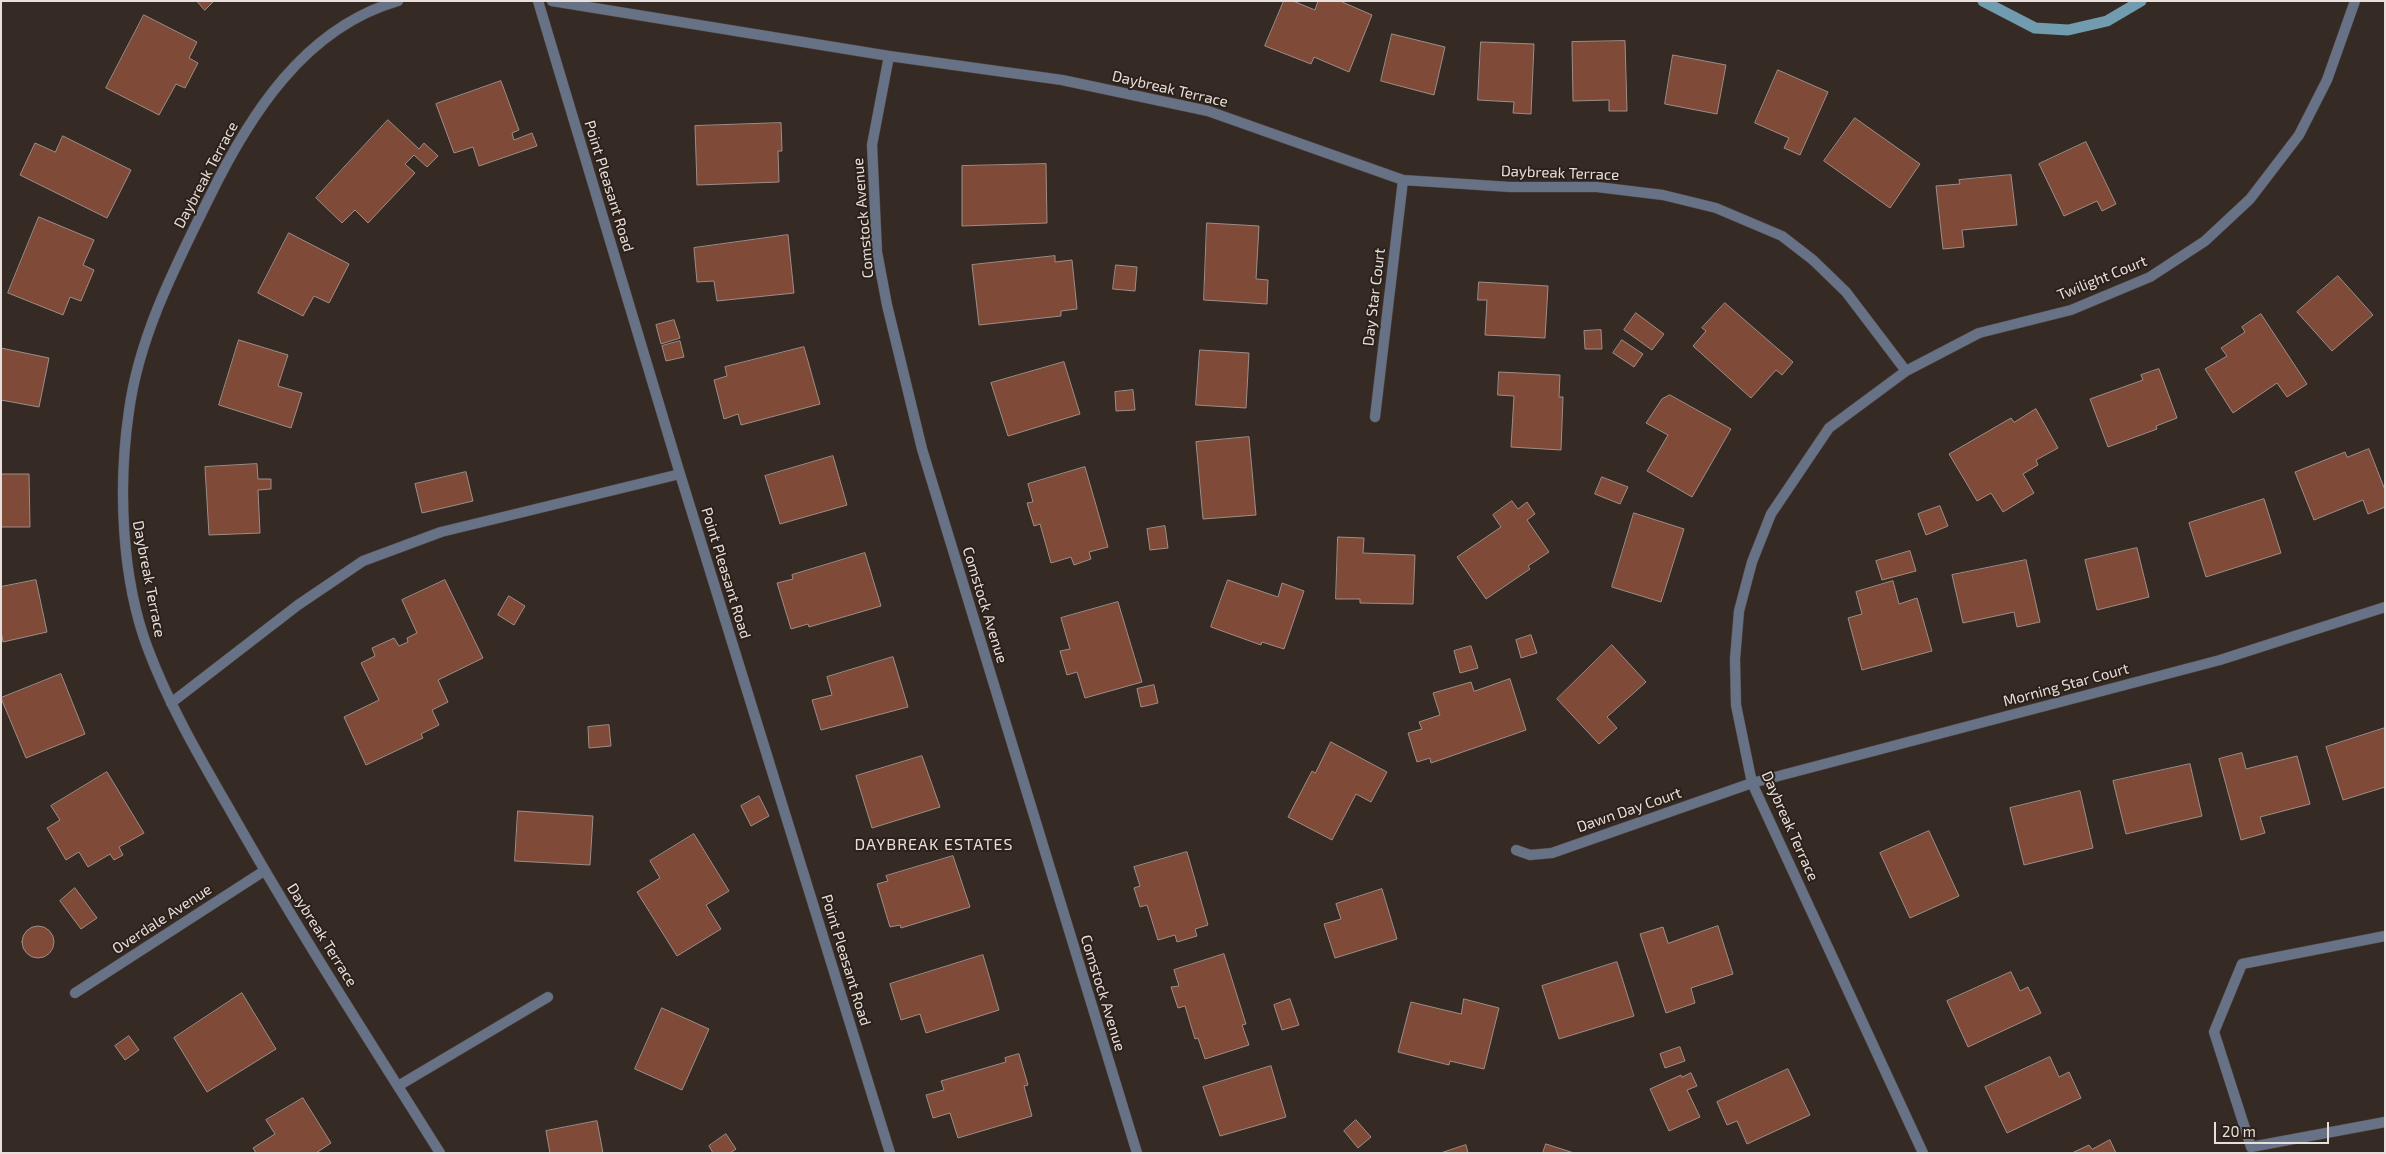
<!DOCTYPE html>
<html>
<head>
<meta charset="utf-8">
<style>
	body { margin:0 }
	#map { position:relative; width:2386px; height:1154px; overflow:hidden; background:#362b24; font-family:"Exo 2",sans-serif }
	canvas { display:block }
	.frame { position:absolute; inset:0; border:2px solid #e7dfdb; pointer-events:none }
	.scale { position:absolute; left:2214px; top:1122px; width:115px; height:22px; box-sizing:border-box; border:2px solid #e7dfdb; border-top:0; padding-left:6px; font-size:15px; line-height:18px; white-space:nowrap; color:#e7dfdb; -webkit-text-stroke:4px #2b211a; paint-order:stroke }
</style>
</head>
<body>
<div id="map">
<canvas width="2386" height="1154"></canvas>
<div class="frame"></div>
<div class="scale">20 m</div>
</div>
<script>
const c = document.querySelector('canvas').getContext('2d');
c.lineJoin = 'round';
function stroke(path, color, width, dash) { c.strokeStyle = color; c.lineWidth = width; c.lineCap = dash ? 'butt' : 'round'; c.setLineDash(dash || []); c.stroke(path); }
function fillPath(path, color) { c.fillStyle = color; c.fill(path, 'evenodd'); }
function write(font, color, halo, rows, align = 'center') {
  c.font = font + ' "Exo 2",sans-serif'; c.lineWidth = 4; c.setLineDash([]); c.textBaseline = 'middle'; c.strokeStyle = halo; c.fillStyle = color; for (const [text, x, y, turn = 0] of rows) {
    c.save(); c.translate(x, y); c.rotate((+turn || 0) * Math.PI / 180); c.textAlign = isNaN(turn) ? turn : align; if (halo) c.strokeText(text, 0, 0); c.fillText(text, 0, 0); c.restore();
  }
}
const stream = new Path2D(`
	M1983,1L2035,28L2068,30L2107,21L2141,1`);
const building = new Path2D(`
	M197,1H214L205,10Z
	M1284,1H1293L1315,10L1318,1H1340L1372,15L1349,72L1314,57L1311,64L1265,46Z
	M144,15L197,42L189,58L198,63L185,88L176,84L159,115L106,88Z
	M1392,34L1445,47L1434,95L1381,81Z
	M1625,41L1627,111H1609V100L1573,101L1572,42Z
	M1481,42L1534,44L1531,114L1513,113L1514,102L1478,100Z
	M1673,55L1726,65L1717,114L1665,104Z
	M1778,70L1828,92L1800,155L1784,148L1789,138L1755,123Z
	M501,81L519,130L512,133L514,140L532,133L537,146L479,166L473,147L454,153L436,104Z
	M1855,118L1920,164L1890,208L1824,161Z
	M388,120L419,149L424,143L438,156L427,167L414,155L405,164L415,173L368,223L355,210L342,223L316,198Z
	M781,123L782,151H778L779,182L697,185L695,126Z
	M63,136L131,170L107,218L20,175L35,143L55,152Z
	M2086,142L2116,204L2102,211L2097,201L2064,216L2039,164Z
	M1046,164L1047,223L962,226V166Z
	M2011,175L2017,225L1962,230L1964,247L1943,249L1936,186L1960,184L1959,180Z
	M39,217L94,240L83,265L94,270L81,301L70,297L63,315L8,293Z
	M1207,223L1259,226L1256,279L1268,280L1267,304L1204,300Z
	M289,233L349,264L329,303L314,296L303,316L258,293Z
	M788,235L794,293L717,301L714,281L697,282L694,248Z
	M1055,256V262L1072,260L1077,309L1061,311V316L979,325L972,265Z
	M1116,265L1137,267L1135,291L1113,289Z
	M2338,276L2373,315L2332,351L2297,312Z
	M1479,282L1548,286L1545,338L1485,335L1487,300H1478Z
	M1725,303L1793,362L1782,375L1776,370L1751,398L1693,346L1706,331L1702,328Z
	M1636,313L1664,334L1652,350L1624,330Z
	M2261,314L2307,384L2287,397L2277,383L2233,413L2205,369L2227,356L2221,348L2245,332L2242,327Z
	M674,320L680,338L661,344L656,325Z
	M1601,330L1602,349H1585L1584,331Z
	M239,340L288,355L278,386L302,393L291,428L219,405Z
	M1622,340L1643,354L1634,367L1613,353Z
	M680,341L684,357L666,361L662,346Z
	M804,347L820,404L741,425L738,414L724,419L714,380L727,376L725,367Z
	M1,348L49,358L39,407L1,400Z
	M1200,350L1249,353L1246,408L1196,405Z
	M1064,362L1080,414L1008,436L991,383Z
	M2159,369L2177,418L2156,426L2157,429L2108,447L2090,399L2143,380L2141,375Z
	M1499,372L1560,375L1559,397H1563L1561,450L1511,447L1514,396L1498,395Z
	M1133,390L1135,410L1116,411L1115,392Z
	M1670,395L1731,429L1692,497L1647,471L1668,435L1646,423L1662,399Z
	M2036,409L2058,448L2036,460L2038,465L2023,474L2034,493L2003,512L1991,493L1977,501L1949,454L2011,418L2014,422Z
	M1249,437L1256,515L1203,519L1196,442Z
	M2369,449L2385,490V507L2368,514L2363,500L2314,520L2295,472L2345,452L2347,457Z
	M833,456L847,505L780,524L765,476Z
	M257,464L258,479H271V489L258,490L260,533L209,535L205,467Z
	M1085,467L1108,547L1089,552L1091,559L1074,565L1071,557L1051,563L1040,524L1034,526L1027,503L1033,502L1028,484Z
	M466,472L473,501L422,513L415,484Z
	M1,474H29L30,527H1Z
	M1602,477L1628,487L1620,504L1595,494Z
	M2264,499L2281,553L2206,577L2189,523Z
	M1512,501L1518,509L1527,502L1535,514L1527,520L1549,552L1528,566L1530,569L1486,599L1457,557L1501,527L1493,515Z
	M1940,506L1948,526L1926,535L1918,514Z
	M1634,513L1684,529L1661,602L1612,587Z
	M1165,526L1168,548L1150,550L1147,529Z
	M1338,537L1364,538L1363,553L1415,555L1413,604L1360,603V599H1336Z
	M2137,548L2149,597L2097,610L2085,560Z
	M1910,551L1916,571L1882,580L1876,561Z
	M865,553L881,606L809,627L808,624L791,629L777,583L793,579L792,575Z
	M2026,560L2040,622L2017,627L2014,612L1963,623L1952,575Z
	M36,580L47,632L3,642L1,631V587Z
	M445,580L483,658L438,680L448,702L432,710L439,725L421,734L423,738L366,765L344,717L379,700L361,663L375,656L372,648L394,638L399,646L408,642L407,638L417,633L402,600Z
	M1228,580L1278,597L1282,583L1304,591L1284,649L1262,642L1261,645L1211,627Z
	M1893,581L1899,604L1917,598L1932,651L1862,670L1848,618L1862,614L1856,592Z
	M509,596L525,606L514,625L498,615Z
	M1118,602L1142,682L1085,698L1077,672L1067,675L1060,651L1070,649L1061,618Z
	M1531,635L1537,653L1521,658L1516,640Z
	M1612,645L1646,682L1607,717L1617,728L1599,744L1557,699Z
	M1471,646L1478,668L1460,673L1454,651Z
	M893,657L908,707L821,730L812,700L832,695L827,677Z
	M61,674L85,734L26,758L1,698Z
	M1510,679L1526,730L1431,763L1430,758L1417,762L1408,733L1422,729L1419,722L1440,715L1433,693L1471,682L1474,691Z
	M1154,685L1158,703L1141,707L1137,689Z
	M609,725L611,746L589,748L588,727Z
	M2385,728V787L2343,800L2326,747Z
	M1331,742L1387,772L1371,802L1356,794L1332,840L1288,817L1312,771L1315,773Z
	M2242,753L2246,769L2297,756L2310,804L2260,817L2265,833L2241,840L2219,759Z
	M922,756L940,807L872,828L856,776Z
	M2190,764L2202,816L2126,834L2113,781Z
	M107,772L144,833L119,847L123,855L114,860L110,854L88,867L79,852L66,860L47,828L60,820L51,806Z
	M2080,791L2093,848L2024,865L2010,808Z
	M759,796L769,816L751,826L741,806Z
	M518,811L593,816L590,865L515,861Z
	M1929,831L1959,896L1910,918L1880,853Z
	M694,834L729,891L706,905L721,929L677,956L637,892L660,878L650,861Z
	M1187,852L1208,925L1195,929L1197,936L1177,942L1175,935L1158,940L1147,905L1140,907L1134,888L1140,886L1134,867Z
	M953,856L970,907L901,928L900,925L890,927L877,884L888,881L886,876Z
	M75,888L97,918L81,929L60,901Z
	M1382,889L1397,939L1335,958L1324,924L1341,919L1336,904Z
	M22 942a16 16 0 1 1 32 0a16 16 0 1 1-32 0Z
	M1718,926L1733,974L1691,988L1695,1003L1666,1013L1640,934L1663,927L1668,943Z
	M1224,954L1246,1024L1242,1025L1249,1045L1205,1059L1198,1038L1195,1039L1185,1006L1178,1008L1171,987L1179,986L1174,970Z
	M983,955L999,1010L926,1033L920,1014L901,1020L890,984Z
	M1617,962L1634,1016L1559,1039L1542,986Z
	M2011,972L2020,991L2028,987L2041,1013L1968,1047L1947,1001Z
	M242,993L276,1049L207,1092L174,1038Z
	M1290,999L1299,1025L1282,1030L1274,1005Z
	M1464,999L1499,1008L1484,1069L1450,1061L1449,1065L1398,1052L1411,1002L1461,1014Z
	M662,1008L709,1029L682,1090L635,1069Z
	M129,1036L139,1050L125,1060L115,1046Z
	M1680,1047L1685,1061L1665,1068L1660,1054Z
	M1019,1054L1028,1085L1024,1086L1032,1116L958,1138L950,1113L933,1118L926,1095L944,1090L941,1081L1006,1062L1005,1058Z
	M2050,1057L2059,1077L2069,1072L2081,1098L2007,1133L1985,1087Z
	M1271,1066L1286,1117L1220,1136L1203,1087Z
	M1788,1069L1810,1115L1747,1144L1737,1121L1727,1125L1717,1102Z
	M1691,1073L1697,1086L1687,1090L1700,1117L1669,1131L1650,1089L1681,1075L1682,1077Z
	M303,1098L331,1143L316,1153H256L253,1148L275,1134L266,1120Z
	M1356,1120L1371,1137L1358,1148L1344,1131Z
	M597,1121L603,1153H550L546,1131Z
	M726,1134L736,1149L730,1153H713L709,1146Z
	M2110,1140L2116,1153H2072L2089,1145L2092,1149Z
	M1546,1144L1574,1153H1543Z
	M1466,1145L1468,1153H1441Z`);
const lane = new Path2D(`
	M538,1L680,474L890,1153
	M171,703L298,605L363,561L441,532L680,474
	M2385,936L2242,964L2214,1032L2251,1147L2385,1122
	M398,1086L548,997`);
const street = new Path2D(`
	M398,1C304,28 249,116 209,198C176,265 139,336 129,411C118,485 121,578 148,649C169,705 200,758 230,810C296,927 369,1040 440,1153
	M552,1L889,56L1062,80L1208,111L1403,180L1510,187H1597L1663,195L1716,208L1782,236L1813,260L1846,292L1906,371
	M889,56L872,145L877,252L887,305L922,449L1137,1153
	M1375,417L1403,180
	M1516,850L1530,855L1552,853L1752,783L2220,660L2385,607
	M75,993L264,871
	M1923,1153L1752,783L1736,705L1735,659L1739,611L1752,562L1771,514L1829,428L1906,371L1979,333L2071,310L2150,277L2205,241L2250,199L2299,135L2327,80L2355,1`);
const streetNames = [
	["Daybreak Terrace",1170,89,13],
	["Daybreak Terrace",1560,173,2],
	["Daybreak Terrace",206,175,-62],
	["Point Pleasant Road",609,186,73],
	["Comstock Avenue",863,218,-95],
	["Twilight Court",2102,278,-22],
	["Day Star Court",1374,297,-83],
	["Point Pleasant Road",726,573,73],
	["Daybreak Terrace",149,579,79],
	["Comstock Avenue",985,605,73],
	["Morning Star Court",2066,685,-15],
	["Dawn Day Court",1629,810,-19],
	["Daybreak Terrace",1790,826,66],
	["Overdale Avenue",162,919,-33],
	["Daybreak Terrace",322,935,58],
	["Point Pleasant Road",846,960,73],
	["Comstock Avenue",1103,993,73]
];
const neighbourhoodNames = [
	["DAYBREAK ESTATES",934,845]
];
stroke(stream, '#719bae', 11);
fillPath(building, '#7f4a38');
stroke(building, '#9d8d88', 1);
stroke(lane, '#524841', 11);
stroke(street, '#524841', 11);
stroke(lane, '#677287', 10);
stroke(street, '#677287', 10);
write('15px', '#e7dfdb', '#2b211a', streetNames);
c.letterSpacing = '1px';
write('16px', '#e7dfdb', '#2b211a', neighbourhoodNames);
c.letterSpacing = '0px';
</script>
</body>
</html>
